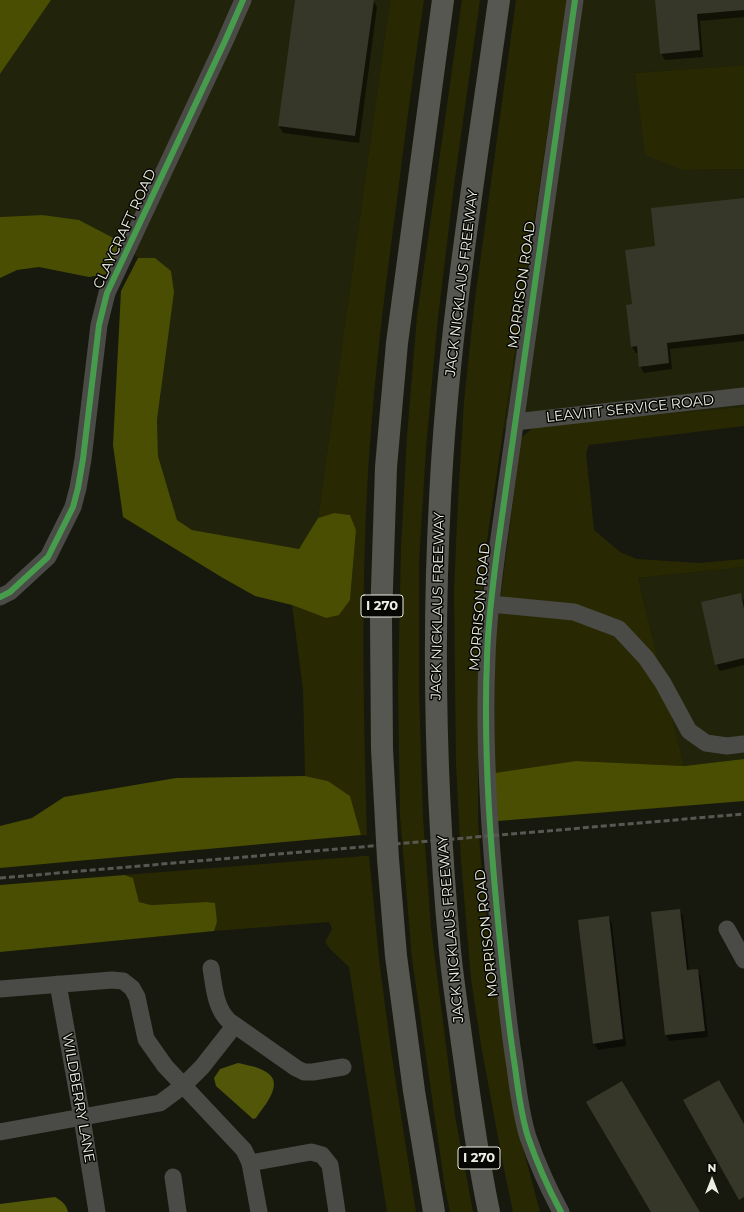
<!DOCTYPE html>
<html>
<head>
<meta charset="utf-8">
<style>
	body { margin:0 }
	#map { position:relative; width:744px; height:1212px; overflow:hidden; background:#18190e; font-family:Montserrat,sans-serif }
	canvas { display:block }
	.north { position:absolute; left:692px; top:1160px; width:40px; height:40px; -webkit-text-stroke:3px #060702; paint-order:stroke; rotate:0deg; font-size:11px; font-weight:700; line-height:16px; text-align:center; color:#edefe3 }
	.north::after { content:''; display:block; margin:auto; width:14px; height:18px; background:#edefe3; clip-path:polygon(50% 0,100% 100%,50% 72%,0 100%) }
</style>
</head>
<body>
<div id="map">
<canvas width="744" height="1212"></canvas>
<div class="north">N</div>
</div>
<script>
const c = document.querySelector('canvas').getContext('2d');
c.lineJoin = 'round';
function fillPath(path, color) { c.fillStyle = color; c.fill(path, 'evenodd'); }
function stroke(path, color, width, dash) { c.strokeStyle = color; c.lineWidth = width; c.lineCap = dash ? 'butt' : 'round'; c.setLineDash(dash || []); c.stroke(path); }
function write(font, color, halo, rows, align = 'center') {
  c.font = font + ' Montserrat,sans-serif'; c.lineWidth = 3; c.setLineDash([]); c.textBaseline = 'middle'; c.strokeStyle = halo; c.fillStyle = color; for (const [text, x, y, turn = 0] of rows) {
    c.save(); c.translate(x, y); c.rotate((+turn || 0) * Math.PI / 180); c.textAlign = isNaN(turn) ? turn : align; if (halo) c.strokeText(text, 0, 0); c.fillText(text, 0, 0); c.restore();
  }
}
const built = new Path2D(`
	M51,0H390L318,518L299,550L192,530L177,521L158,456L157,420L161,393L155,258H138L123,243L42,215L0,217V74Z
	M567,0H744V65L635,73L683,170L744,169V407L504,428Z
	M744,567V759L684,766L638,578Z`);
const green = new Path2D(`
	M390,0H424C414,67 405,134 397,200C387,273 378,345 372,418C360,556 363,696 367,835H361L350,796L328,781L305,776L303,690L292,605L326,618L350,600L356,530L350,515L334,513L318,518Z
	M462,0H480L454,185L437,326L426,448L419,562V691L423,818L431,928L455,1116L473,1212H450L445,1188L412,959L400,816L398,687L401,549L407,436L417,316Z
	M516,0H567L486,547L479,637L478,738V822L483,887L495,983L513,1110L540,1212H513L503,1164L481,1045L471,979L461,861L456,764L454,590L458,502L464,401L475,299Z
	M744,65V169L683,170L645,155L635,73Z
	M744,407V426L589,445L586,453L594,530L620,552L637,559L699,563L744,559V567L638,578L684,766L576,761L494,773L495,641L521,438L536,425Z
	M364,856H369L379,959L391,1051L416,1212H387L349,967L330,949L325,942L332,929L329,922L214,931L217,922L206,902L151,905L139,902L133,878L125,875Z`);
const forest = new Path2D(`
	M0,0H51L0,74Z
	M42,215L79,220L123,243L107,274L89,277L39,267L17,270L0,278V217Z
	M138,258H155L171,271L174,292L157,420L158,456L177,520L192,530L299,549L318,518L334,513L350,515L356,530L350,600L339,615L326,618L292,605L255,596L223,578L123,517L113,445L121,291Z
	M744,759V801L498,821L494,773L576,761L684,766Z
	M305,776L328,781L350,796L361,835L0,868V826L32,818L64,797L176,778Z
	M125,875L133,878L139,902L151,905L206,902L215,903L217,922L214,931L0,952V885Z`);
const water = new Path2D(`
	M238,1063C251,1066 280,1070 273,1090C270,1100 262,1109 256,1118L253,1119L216,1086L214,1078L220,1069Z
	M55,1197C61,1200 67,1205 68,1212H0V1204Z`);
const shadow = new Path2D(`
	M296,0H373L377,7L359,143L283,133L279,126Z
	M656,0H744V17L700,21L703,57L665,60L661,53Z
	M744,199V341L670,349L672,369L644,373L640,366L638,353H636L632,347L627,306L633,305L656,247Z
	M740,594L744,601V665L720,671L716,664Z
	M679,910L683,916L689,971L697,970L701,977L708,1037L669,1041L666,1035L652,913Z
	M609,917L612,924L626,1046L598,1050L594,1044Z`);
const building = new Path2D(`
	M295,0H374L355,136L278,126Z
	M655,0H744V10L697,14L700,50L660,54Z
	M744,198V334L667,343L669,363L639,367L637,346L631,347L626,305L632,304L625,250L655,246L651,208Z
	M741,593L744,609V658L715,665L701,602Z
	M680,909L687,970L698,969L705,1031L665,1035L651,912Z
	M609,916L623,1039L593,1044L578,920Z
	M719,1080L744,1124V1197L739,1200L683,1100Z
	M622,1081L700,1212H651L586,1102Z`);
const minor = new Path2D(`
	M515,422L744,396
	M0,597L10,592L48,557L73,507L78,488L83,459L99,325L107,293L225,41L243,0
	M491,604L574,612L619,629L646,658L663,683L689,731L706,743L727,746L744,744
	M727,929L744,960
	M211,968C214,986 215,1008 229,1021L296,1068L304,1072H313L343,1067
	M58,984L82,1118L97,1212
	M0,989L112,980L123,981L132,988L137,997L146,1039L165,1066L244,1150L250,1163L259,1212
	M0,1132L160,1103L183,1086L202,1067L235,1025
	M250,1163L311,1152L322,1155L330,1165L337,1212
	M173,1177L178,1212
	M561,1212C548,1188 537,1163 528,1137C521,1115 518,1090 515,1067C509,1029 505,991 501,952C491,854 483,756 487,657C488,620 493,582 498,545L575,0`);
const highway = new Path2D(`
	M434,1212L414,1091L396,956L388,859L382,749L381,619L386,467L397,343L443,0
	M489,1212C477,1156 470,1099 462,1043C458,1012 453,982 450,951C436,801 432,649 440,499C448,331 476,166 499,0`);
const rail = new Path2D(`
	M0,878L744,814`);
const cycleway = new Path2D(`
	M0,597L10,592L48,557L73,507L78,488L83,459L99,325L107,293L225,41L243,0
	M561,1212C548,1188 537,1163 528,1137C521,1115 518,1090 515,1067C509,1029 505,991 501,952C491,854 483,756 487,657C488,620 493,582 498,545L575,0`);
const shields = [
	[382,606,42],
	[479,1158,42]
];
const shieldNames = [
	["I 270",382,606],
	["I 270",479,1158]
];
const streetNames = [
	["CLAYCRAFT ROAD",125,229,-65],
	["JACK NICKLAUS FREEWAY",462,283,-83],
	["MORRISON ROAD",522,285,-82],
	["LEAVITT SERVICE ROAD",630,409,-6],
	["JACK NICKLAUS FREEWAY",438,606,-89],
	["MORRISON ROAD",480,607,-85],
	["JACK NICKLAUS FREEWAY",451,929,-95],
	["MORRISON ROAD",487,933,-96],
	["WILDBERRY LANE",78,1098,80]
];
fillPath(built, '#21230b');
fillPath(green, '#282902');
fillPath(forest, '#494e02');
fillPath(water, '#515609');
fillPath(shadow, '#0007');
fillPath(building, '#363728');
stroke(minor, '#4a4b46', 17);
stroke(highway, '#565751', 22);
stroke(rail, '#585853', 3, [6, 3]);
stroke(cycleway, '#469c4c', 6);
for (const [x, y, w] of shields) { const box = new Path2D(); box.roundRect(x - w / 2, y - 11, w, 22, 3); c.fillStyle = '#060702'; c.fill(box); stroke(box, '#edefe3', 1); }
write('bold 13px', '#edefe3', null, shieldNames);
write('14px', '#edefe3', '#060702', streetNames);
</script>
</body>
</html>
